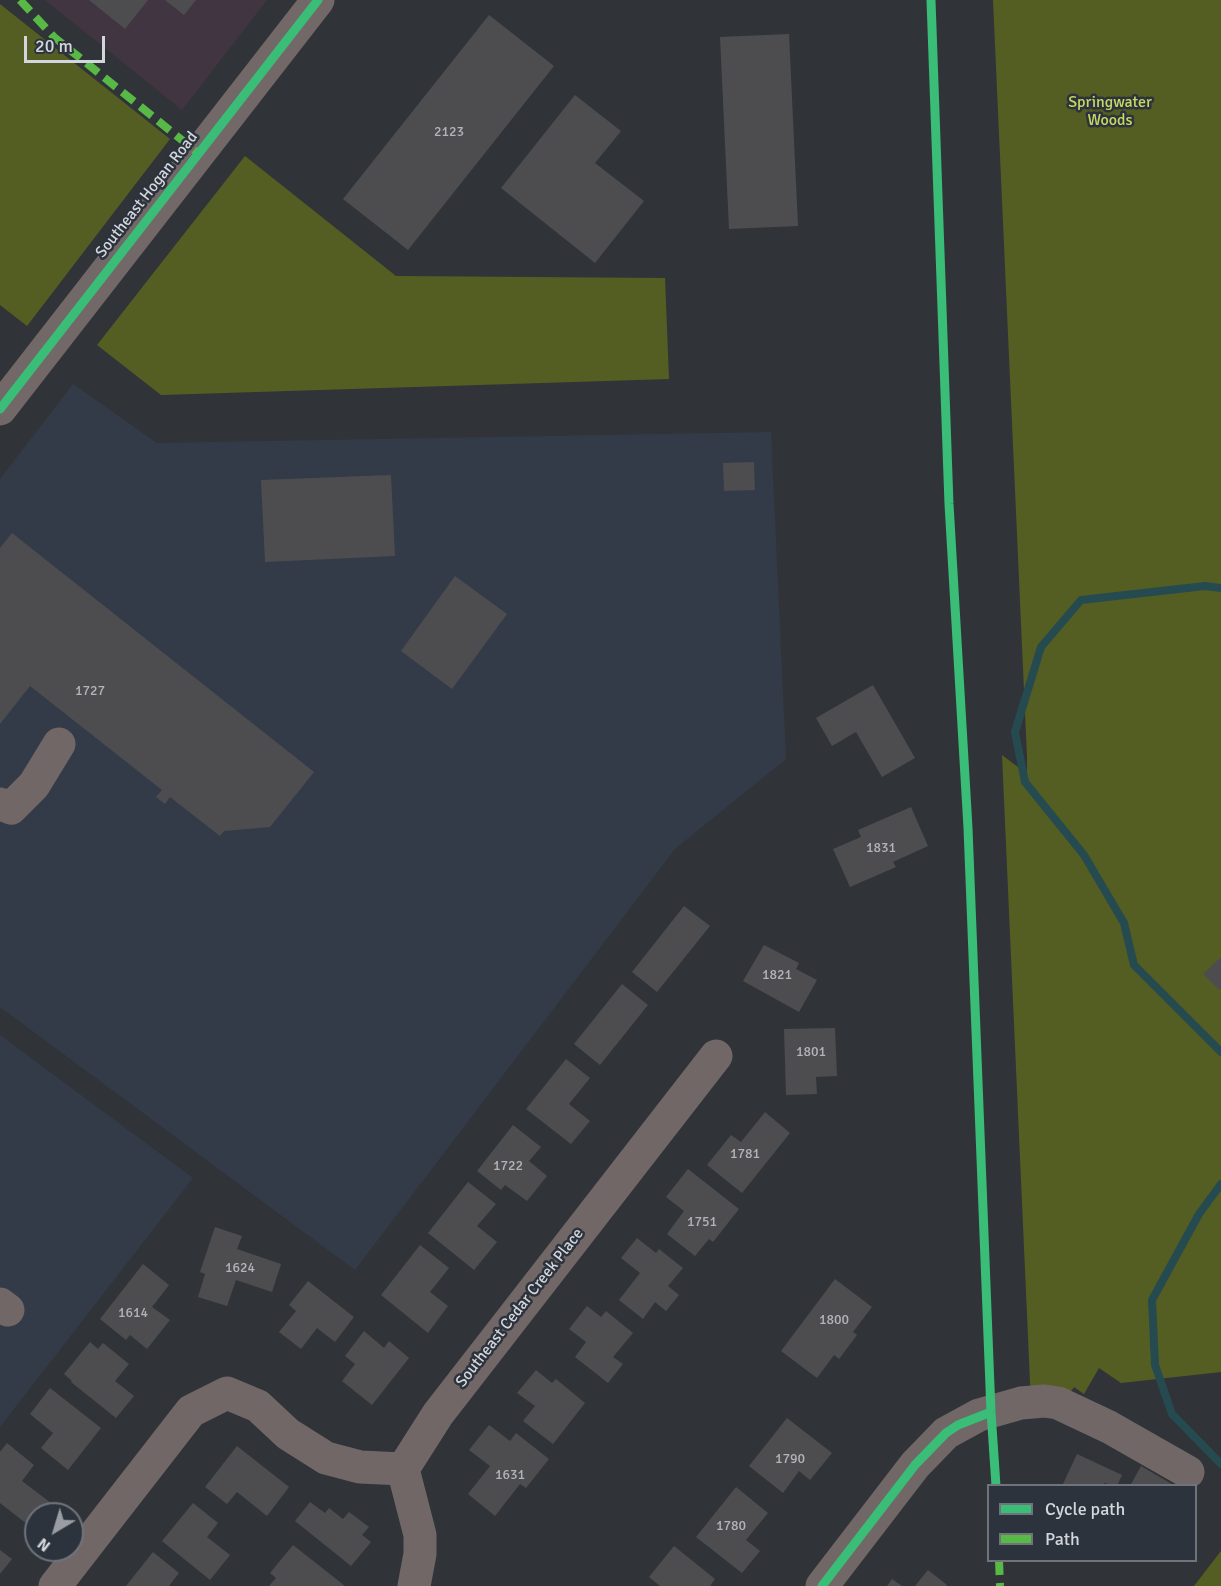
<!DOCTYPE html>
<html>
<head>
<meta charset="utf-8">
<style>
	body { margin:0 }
	#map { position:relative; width:1221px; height:1586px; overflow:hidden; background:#303438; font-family:Signika,sans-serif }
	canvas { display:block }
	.legend { position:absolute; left:987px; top:1484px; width:210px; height:78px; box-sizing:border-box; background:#2d333c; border:2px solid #6f747c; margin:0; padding:8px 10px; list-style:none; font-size:18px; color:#d3d6dc }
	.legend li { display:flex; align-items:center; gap:12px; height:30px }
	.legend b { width:30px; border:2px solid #6f747c }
	.north { position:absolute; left:24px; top:1502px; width:60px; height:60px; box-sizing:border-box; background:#2d333c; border:2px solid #6f747c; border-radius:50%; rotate:218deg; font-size:16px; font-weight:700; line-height:24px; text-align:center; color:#d3d6dc }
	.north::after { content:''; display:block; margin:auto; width:21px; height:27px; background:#9a9da3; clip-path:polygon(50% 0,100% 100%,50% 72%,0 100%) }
	.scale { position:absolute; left:24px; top:36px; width:81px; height:27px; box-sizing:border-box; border:3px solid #d3d6dc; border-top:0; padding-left:8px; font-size:18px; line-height:21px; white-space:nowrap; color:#d3d6dc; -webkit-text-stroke:4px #2d333c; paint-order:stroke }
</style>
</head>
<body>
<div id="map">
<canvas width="1221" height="1586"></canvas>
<ul class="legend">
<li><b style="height:8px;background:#3abd76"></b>Cycle path</li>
<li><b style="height:8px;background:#58b947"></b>Path</li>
</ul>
<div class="north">N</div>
<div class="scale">20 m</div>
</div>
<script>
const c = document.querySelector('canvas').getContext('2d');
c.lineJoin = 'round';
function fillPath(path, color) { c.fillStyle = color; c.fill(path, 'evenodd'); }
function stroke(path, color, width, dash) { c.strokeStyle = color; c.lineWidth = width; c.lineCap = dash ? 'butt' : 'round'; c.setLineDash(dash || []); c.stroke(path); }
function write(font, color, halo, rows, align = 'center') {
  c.font = font + ' Signika,sans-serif'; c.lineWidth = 5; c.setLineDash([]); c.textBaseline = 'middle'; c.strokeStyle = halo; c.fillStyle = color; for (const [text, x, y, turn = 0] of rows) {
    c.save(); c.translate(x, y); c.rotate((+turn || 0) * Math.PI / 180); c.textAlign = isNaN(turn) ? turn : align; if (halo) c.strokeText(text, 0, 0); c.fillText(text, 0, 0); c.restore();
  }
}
const commercial = new Path2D(`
	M45,0H267L182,110Z`);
const built = new Path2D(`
	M73,384L157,443L771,432L786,759L675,849L355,1270L0,1007V479Z
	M0,1035L193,1178L0,1427Z`);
const forest = new Path2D(`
	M993,0H1221V1372L1121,1383L1099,1368L1084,1394L1074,1387L1062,1404H1031L1002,755L1027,774V757Z
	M0,4L170,139L27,326L0,305Z
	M245,156L396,276L665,278L669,379L161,395L97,345Z
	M1221,1551V1586H1194Z`);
const stream = new Path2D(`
	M1221,588L1205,586L1081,600L1041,647L1015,732L1025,782L1084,855L1124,923L1134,965L1221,1052
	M1221,1184L1199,1214L1152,1300L1155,1365L1172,1414L1221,1464`);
const building = new Path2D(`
	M89,0H148L125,29Z
	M165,0H196L184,15Z
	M489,15L554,66L408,250L343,199Z
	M789,34L798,226L729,229L720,37Z
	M575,95L621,131L595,163L644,201L595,263L501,188Z
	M754,462L755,490L724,491L723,463Z
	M391,475L395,556L265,562L261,480Z
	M12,533L314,772L270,827L224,831L220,836L170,797L165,804L156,797L162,790L30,686L0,724V548Z
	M455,576L507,614L452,689L401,651Z
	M873,685L915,758L882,777L856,732L832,746L816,718Z
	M911,807L928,846L893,862L896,867L850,887L833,849L861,837L858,830Z
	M684,906L710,926L657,992L632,972Z
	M764,945L799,963L796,969L817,980L799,1012L743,981Z
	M1221,957V988L1219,990L1203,974Z
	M622,984L648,1005L600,1065L574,1044Z
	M835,1028L837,1076L816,1077L817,1094L786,1095L784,1029Z
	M566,1059L590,1078L569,1104L590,1121L571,1144L526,1109Z
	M765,1112L790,1133L742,1193L707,1165L731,1135L741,1142Z
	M513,1125L541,1147L529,1161L547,1176L527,1201L505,1185L501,1190L477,1171Z
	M688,1169L739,1209L713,1242L709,1239L695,1256L667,1234L684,1211L666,1197Z
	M468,1182L496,1204L477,1226L497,1242L474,1270L428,1233Z
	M215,1227L242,1236L237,1249L281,1264L272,1292L236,1280L227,1306L198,1297L205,1274L200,1272Z
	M637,1238L656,1253L659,1249L683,1268L668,1286L679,1295L666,1311L655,1302L643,1319L619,1300L640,1273L621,1258Z
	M420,1245L449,1268L430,1292L448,1306L428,1333L381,1295Z
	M143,1264L169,1285L152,1307L170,1320L147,1349L130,1335L126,1340L100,1319Z
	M835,1279L872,1307L853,1332L857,1335L839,1359L834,1355L817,1378L781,1351Z
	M308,1281L354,1317L335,1342L317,1328L301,1349L279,1332L296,1311L289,1305Z
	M587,1306L601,1317L606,1311L633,1333L613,1357L623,1364L608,1383L575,1357L586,1342L569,1329Z
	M364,1331L384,1348L389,1341L409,1358L372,1405L342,1381L355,1364L345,1356Z
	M90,1342L98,1349L103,1343L129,1364L115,1381L134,1396L116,1418L71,1382L72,1381L64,1374Z
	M536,1370L552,1383L556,1379L585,1403L553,1444L523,1421L535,1406L517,1393Z
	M50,1388L101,1428L68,1470L41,1448L53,1433L30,1414Z
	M787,1418L832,1453L810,1480L799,1471L783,1493L749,1466Z
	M489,1425L510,1441L516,1433L549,1459L526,1488L520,1484L495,1516L468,1494L490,1466L469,1450Z
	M7,1443L34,1465L22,1481L51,1503L43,1514H36V1523L32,1528L0,1503V1452Z
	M237,1446L289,1487L267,1516L237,1492L227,1504L205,1487Z
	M1077,1454L1122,1475L1117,1486L1104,1483L1103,1486H1062Z
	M1141,1466L1175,1486H1130Z
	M736,1487L768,1513L746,1540L760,1551L742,1573L696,1537Z
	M310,1502L325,1513L329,1508L343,1519L349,1512L369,1527L362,1535L371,1542L351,1566L295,1521Z
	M193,1503L218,1523L207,1537L230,1555L210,1580L162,1541Z
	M293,1545L345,1586H269L276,1578L270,1573Z
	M674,1546L715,1579L710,1586H660L649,1577Z
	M0,1550L12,1559L0,1574Z
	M153,1552L179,1573L169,1586H126Z
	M928,1570L947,1585L946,1586H915Z
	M892,1579L902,1586H887Z`);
const minor = new Path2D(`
	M0,804L11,808L34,785L59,744
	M0,1304L8,1310
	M55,1586L191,1411L227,1393L258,1406L288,1434L326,1458L360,1467L403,1469
	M414,1586L420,1554V1535L403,1469L438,1414L716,1056
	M822,1586L915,1465L946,1433L979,1415L1021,1403L1044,1401L1058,1403L1109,1427L1188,1472`);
const major = new Path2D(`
	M0,409L318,0`);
const quiet = new Path2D(`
	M20,0L54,37L198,153
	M999,1560L1000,1586`);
const cycleway = new Path2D(`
	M931,0L949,504L968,828L991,1412L996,1486
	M0,409L318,0
	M822,1586L915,1465L946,1433L958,1425L991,1412`);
const numberNames = [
	["2123",449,132],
	["1727",90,691],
	["1831",881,848],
	["1821",777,975],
	["1801",811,1052],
	["1781",745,1154],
	["1722",508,1166],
	["1751",702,1222],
	["1624",240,1268],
	["1614",133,1313],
	["1800",834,1320],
	["1790",790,1459],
	["1631",510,1475],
	["1780",731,1526]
];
const parkNames = [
	["Springwater",1110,103],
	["Woods",1110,121]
];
const streetNames = [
	["Southeast Hogan Road",147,195,-52],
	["Southeast Cedar Creek Place",520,1308,-52]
];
fillPath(commercial, '#413541');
fillPath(built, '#333b48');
fillPath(forest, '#555e22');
stroke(stream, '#254b50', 8);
fillPath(building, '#4d4d4f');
stroke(minor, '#726767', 33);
stroke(major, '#736868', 33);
stroke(quiet, '#58b947', 8, [15, 8]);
stroke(cycleway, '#3abd76', 9);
write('14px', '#b2b4b9', null, numberNames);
write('16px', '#c7da62', '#2d333c', parkNames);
write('16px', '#d3d6dc', '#2d333c', streetNames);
</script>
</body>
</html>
